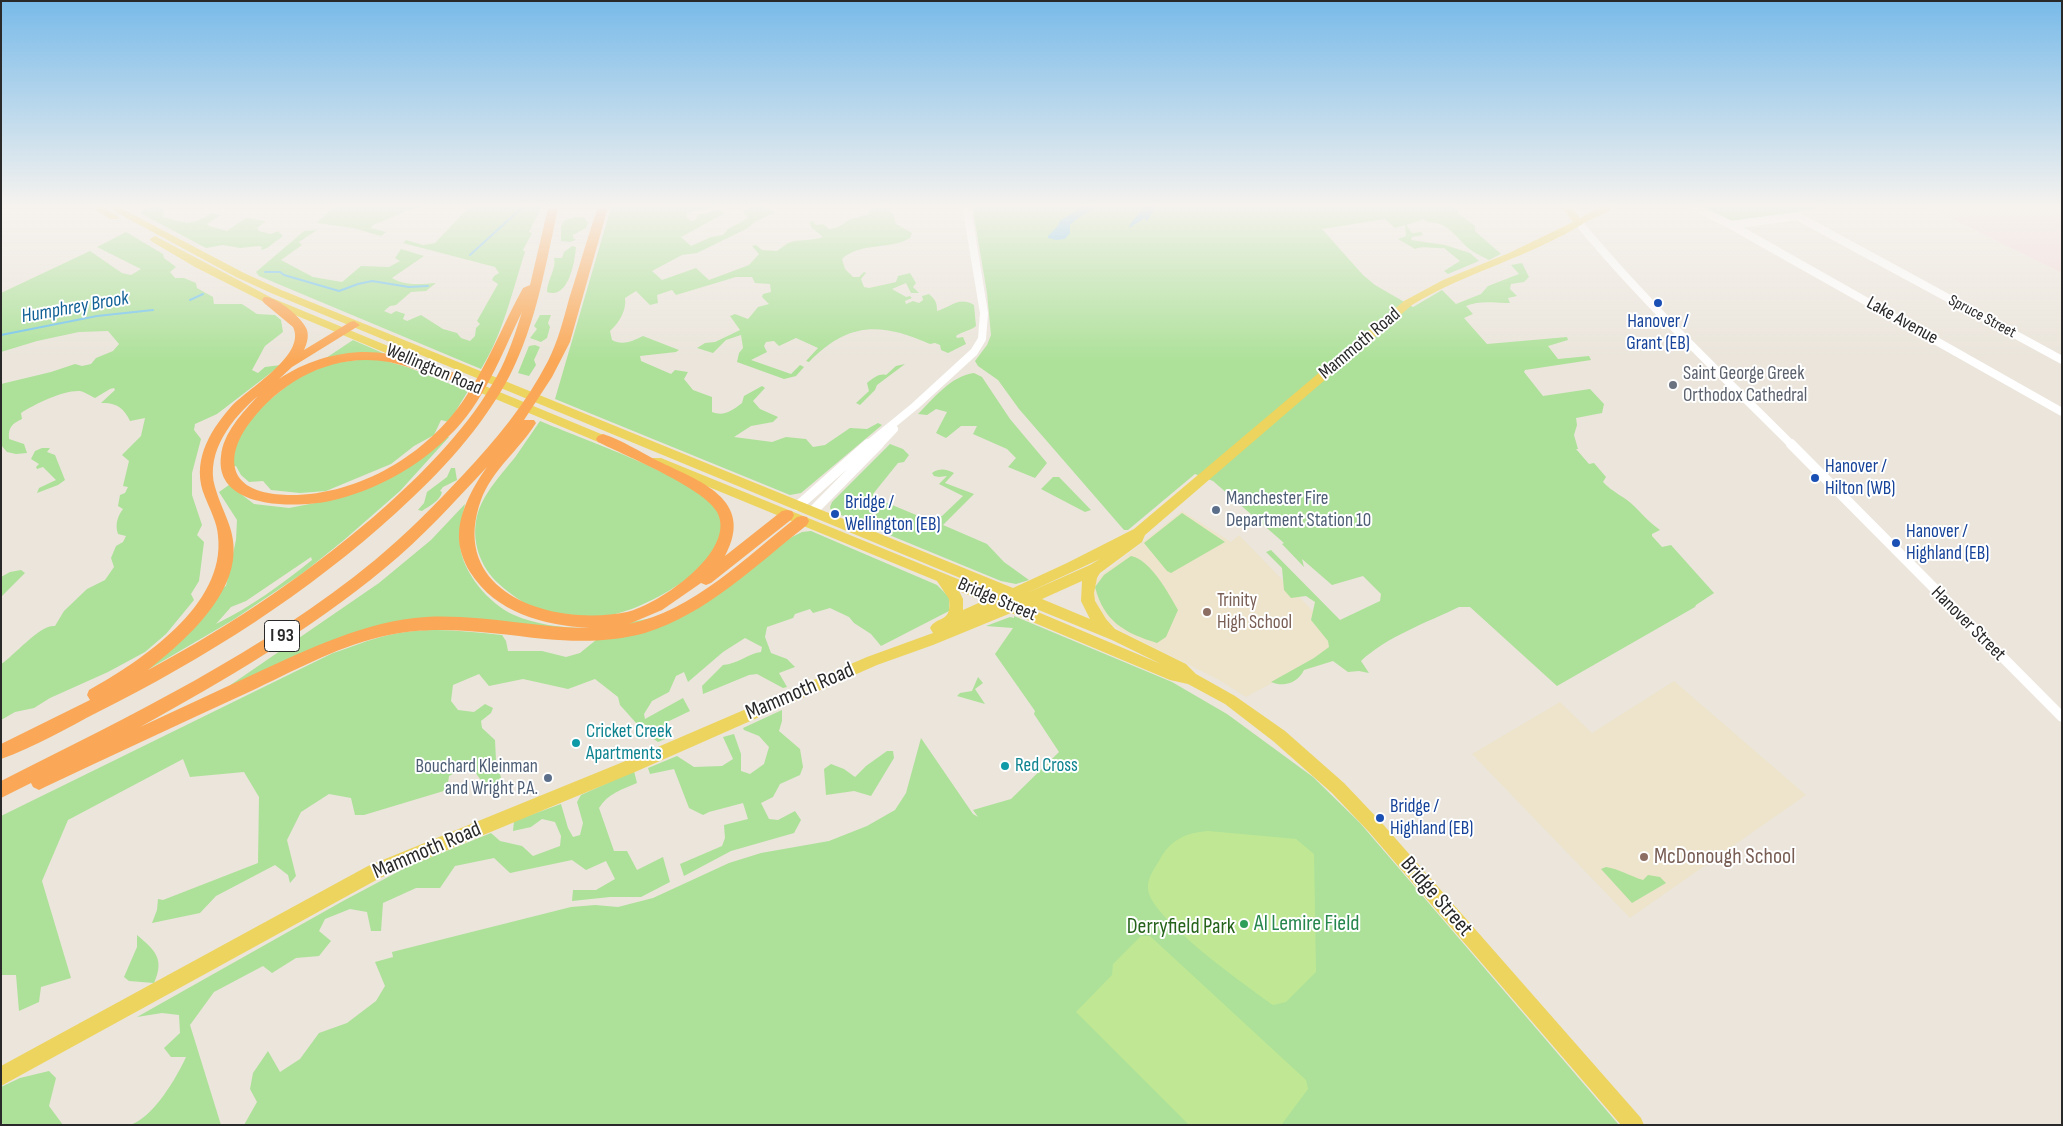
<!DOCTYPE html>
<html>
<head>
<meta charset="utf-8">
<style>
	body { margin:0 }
	#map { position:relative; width:2063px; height:1126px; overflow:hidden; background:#ebe5db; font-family:"Sofia Sans Condensed",sans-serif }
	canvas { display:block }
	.frame { position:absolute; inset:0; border:2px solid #292929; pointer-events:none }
</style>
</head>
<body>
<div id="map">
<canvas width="2063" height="1126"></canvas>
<div class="frame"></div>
</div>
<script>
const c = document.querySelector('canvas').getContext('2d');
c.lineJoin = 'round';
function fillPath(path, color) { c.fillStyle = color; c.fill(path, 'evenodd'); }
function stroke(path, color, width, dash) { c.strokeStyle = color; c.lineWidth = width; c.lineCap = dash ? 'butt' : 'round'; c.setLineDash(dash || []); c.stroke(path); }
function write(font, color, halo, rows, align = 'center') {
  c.font = font + ' "Sofia Sans Condensed",sans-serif'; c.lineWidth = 4; c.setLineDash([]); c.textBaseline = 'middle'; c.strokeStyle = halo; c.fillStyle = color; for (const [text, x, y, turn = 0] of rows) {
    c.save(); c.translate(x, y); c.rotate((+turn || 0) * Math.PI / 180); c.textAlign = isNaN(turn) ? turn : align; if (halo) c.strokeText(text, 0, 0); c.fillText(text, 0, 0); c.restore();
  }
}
const education = new Path2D(`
	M1182,511L1231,542L1239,535L1345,644L1246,697L1219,680L1121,631L1107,620L1095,603L1093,592V585L1099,577Z
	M1674,681L1806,795L1630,918L1472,754L1560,702L1592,733Z`);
const medical = new Path2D(`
	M1920,204H2062V273L1946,216Z`);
const green = new Path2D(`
	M336,204H436L409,210L373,225L371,228L386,232L381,236L353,228L317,223Z
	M472,204H543L529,232L532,233L523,250L525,252C512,292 503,334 481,369L259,276L256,272L304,231L317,230L299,242L302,245L281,260L313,277L342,282L361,266L389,267L400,261L395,258L401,249L424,256L392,278C405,286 420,284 436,283L426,291L411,292L396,305L390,306L384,311L391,314L396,311L405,314L403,319L407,321L421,315L443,329L457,333L461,338L470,341L475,336L476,328L480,324L477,321L498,284L492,280L494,276L499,273L495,267L403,243L406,240L423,245L435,243Z
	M612,204H667L671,207L679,204H719L715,207L687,213V218L692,221L697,219V216L700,213L705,214L718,209L725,213L681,237L691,246L711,237L723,235L728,229L748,218L743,211L760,204L775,212L755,222L748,228L697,253L682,255L652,271L662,280L696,268L709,280L749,265L759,254L752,246L756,245L762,250L777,251C782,248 785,244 791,242C801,239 813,241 823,237L812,228L809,222L813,221L816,225L823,224L829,229C838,228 840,226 847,221C853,217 862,217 869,214V210L880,206L884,208H890L889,210L893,214L896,224L912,233L910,238C890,250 860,242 842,259L845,269L853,277H859L864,272L866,273L861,279L864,287L869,288L896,282L898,276L910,273L916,283L913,287L919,293H911L906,283L892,289L906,297L910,296L912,298L905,301L906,304L913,301L919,303L923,300L922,296L929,294C936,300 937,303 937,311C951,307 959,296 974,305L976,326C970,331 963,331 956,336L957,338L963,337L966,344L948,353L941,350L940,345L935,343L930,344C880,322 848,322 809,362L806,361L818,348L796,338L779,346L774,341L766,342L764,346L767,352L751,360L791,374L800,365L804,367L796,376L784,379L737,362L739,353L743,348L741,335L726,340L713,353L697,348L705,343L715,342L740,330L730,316L735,314L748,319L758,307L769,304L762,297L763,294L771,292L770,284L755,283L752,277H736L676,295L672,290L657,295L658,303L650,305L636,291L625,298C627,310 619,323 610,331L612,340C622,346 633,341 643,336L679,350L676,352L640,356L641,361L671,374L675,370L688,372L684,379L693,390L712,397V412C724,417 733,410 742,403L744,396L762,386L765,388L753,401L760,409L778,417L773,422L751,426L734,437L772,442L786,437L806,439L813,447L825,445L850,428L867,429L878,423L882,425L801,493L790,495L555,399Z
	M972,204H1451L1457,209L1459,214L1475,226V231L1501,254L1489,260C1482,256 1474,253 1468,248C1455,236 1447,221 1427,222L1424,219L1406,225L1412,233L1421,232L1423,235L1412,237L1411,240L1445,245L1470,253L1479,261L1448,274L1444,271L1460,261L1444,248C1434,249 1423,245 1415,249L1398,239L1406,236L1405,225L1395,228L1385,219L1322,229L1363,275L1375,285L1413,307L1442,290L1456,304L1481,294L1488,286L1519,274L1511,265L1522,263L1529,277L1524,282L1511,284L1510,289L1517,296L1508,298L1510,303C1496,303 1479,300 1466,306L1473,314L1464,318L1487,344L1567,337L1568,340L1548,346L1558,359L1589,356L1591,360L1525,370L1524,372L1543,396L1590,389L1604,404L1602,413L1576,418L1577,425L1574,435L1578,449H1576L1589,464L1594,463L1606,477L1603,482C1612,492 1625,497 1634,506C1643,515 1650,523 1660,530L1652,534V536L1662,547L1671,545L1714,593L1696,605L1695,607L1557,686L1470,607H1459C1428,622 1386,637 1361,661L1369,673L1359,671L1348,672L1333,661L1304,670C1298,682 1285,688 1271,682L1314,658L1329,647L1328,641L1311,620L1315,602L1306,596L1291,598L1284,590L1282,568L1266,552L1271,550L1340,620L1380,601L1381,594L1363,576L1332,585L1302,559L1304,567L1282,544L1284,543L1213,481L1195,474L1128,530H1124L1019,409L998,380L978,366L975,361L987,345L991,335L987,293Z
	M1697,204H1837L1792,213L1732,221Z
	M158,206L164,209L163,217C186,223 190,227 211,213L220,215L207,224L209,226L227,231L246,218L266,221L257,228L259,231L271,234L278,231L283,236L267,248L261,250L262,247L259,246L240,248L223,245L206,248L140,213L148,208Z
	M575,217H584L588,223L586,228L573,235V238L576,240L570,242L561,241V226L565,220Z
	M126,232L163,254L164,258L176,267L170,272L175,278H184L196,283L197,288L213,297L214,304H242L257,314L275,315L281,320L283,332L265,346L252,370L258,373L265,367L281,365L217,414L195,424L194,430L201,439L192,473V495L202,525L197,535L204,542L199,581L191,594L194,600L166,634L145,652L108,672L50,698L34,708L15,712L1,720V664C14,656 40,624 55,626L64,611L87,589L105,580L114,567L111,558L116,546L123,542L126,536L118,534C115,525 117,517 123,509L118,506L120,495L125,493L128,487L123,486L129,461L122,455L141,436L145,418L130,421C124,408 116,402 101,403L115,390L114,388L110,389L95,398C91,396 85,392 80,391C63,390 35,404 21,413L22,419C12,424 8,427 9,439L24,444L27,453L16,454L7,452L1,445V384L51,372L75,364L82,366L91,364L96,358L113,351L119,344L108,331L79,332L37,341L1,352V293L90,251L122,273L131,275L141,269L97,247Z
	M572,246L576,247C575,260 569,300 547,292C547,280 557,268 554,258H562L564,252Z
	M540,315H551L548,323L550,327L547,338L541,342L530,338L537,329L534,326Z
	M353,340L385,354L326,358Z
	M535,345L540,347L534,360L536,365L529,376L518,373L529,346Z
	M375,358L407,367L468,391L449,422L441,420L434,435L414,446L391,464L326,491L300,493L271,490L263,481L249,482L241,475L236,466L232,467L237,438L257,410L298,377L333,363Z
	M905,364L877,385L875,390L860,405L856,403L869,391L867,383C872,379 879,373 886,375L896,366Z
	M974,373L982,377L1010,419L1047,463L1035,478L1008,467L1016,458L1007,449L973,434L977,426H961L946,438L936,433L947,412L936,409L927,415L918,414C934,398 951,376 974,373Z
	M540,421C577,437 695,478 716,508C749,555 647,609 611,615C594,618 552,616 536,609C524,604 509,593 499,584C480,567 471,541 477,516C483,493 502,474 516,456C524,444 532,433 540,421Z
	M445,436L449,437L400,491L344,540L303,573L233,620L137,676L221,588L226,586L236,540L237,520L219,492L229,485L254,504L289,508L320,502L378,481ZM311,557L312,560C282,584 251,607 216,624L231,607L246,601Z
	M890,444L903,449L909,455L904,462L898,463L873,494V497L933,522L934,518L942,516L963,496L939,484L947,476L939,477L934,476L932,473C940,468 946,469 954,473L945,483L974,494L943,525L987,544L1004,562L1029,580L1016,584L1001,581L831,511L830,507L832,502Z
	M42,448H50L47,452L55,455L65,480L58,485L37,493L39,488L56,480L43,467L37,469L36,467L39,464L31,459L35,451Z
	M451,468H455L457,480L443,487L440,491L442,492C440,501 429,506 422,511L418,510L424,503L427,492L447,477Z
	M1053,477H1059L1091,510L1085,512L1041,489Z
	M465,504C462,518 459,531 460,545C462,572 489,604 514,615C534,624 562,628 584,628C609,628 632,622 656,617L629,628L594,632L414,619L229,686L379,583L431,540Z
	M1182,513L1225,542L1171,573L1167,571L1144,543Z
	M811,531L937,585L949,597V611L881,646L871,634L854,623L849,617L830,608L813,613L810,609L795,614L793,618L767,627L765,637L771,653L787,659L795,667L779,673L787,687L783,688L757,674L749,675L703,694L702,686L723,665C738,664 747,654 761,652L762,647L745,638L723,652L688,682L684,672L676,676L669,692L652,701L644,714L645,719L683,698L690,711L667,722L670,737L658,742L645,733L620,705L618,697L595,679L568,689L523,679L489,686L479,674L453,685L451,701L458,710L474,712L485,704L493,708L491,713L481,721L482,728L495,740L496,760L502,781L492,786L483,783L475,772L464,768L449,776L447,790L364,815H355L351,798L329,794L301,812L287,840L296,876L290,883L288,875L275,865L216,896L200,913L152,923L157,910L158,899L163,900L258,863L259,797L244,772L190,777L183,759L68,820L42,881L71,978L41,987L39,1002L19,1011L16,975H1V816L333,653C352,647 370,639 389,635C426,626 465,631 502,635L506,641L508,651H542L566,657L580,653L596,640L645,632L786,540L802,532Z
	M1131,556C1151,560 1169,594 1178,610L1166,637L1157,643C1125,633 1104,622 1095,587L1104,575Z
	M21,570L25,573L1,597V577L10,572Z
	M1014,616L1172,682L1227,714L1313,777L1360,823L1619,1125H244L257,1102L250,1089L253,1073L268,1051L280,1072L300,1059L319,1033L347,1023L376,1001L385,986L375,962L393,957L392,952L571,907L595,905L618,907L653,898L729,863L761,853L829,841L867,826L895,810L906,793L921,738L973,814L978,817L973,810L1011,799L1059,752L1034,714L1035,711L995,654L1013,628L986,626L1010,617L1014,618Z
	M978,677L983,683L975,689L985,704L957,696L960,693L972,691Z
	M782,710V721L779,731L800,749L803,767L800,775L780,784L773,797L761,803L769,819L778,820L795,811L801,820L794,833L731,851L684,876L680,864L722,846L725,838L724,825L748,819L743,803L709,812L703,815L689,808L674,769L650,774L648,768L677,756L694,767L722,766L733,759L723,737L734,734L741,754V771L750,774L764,764L769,747L759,736L744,730L743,728Z
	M887,751H893L894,758L871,796L854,791L826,795L824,769L831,764L844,769L855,777L866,766Z
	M634,771L637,783C623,789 607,794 599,808L614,851H627L637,870L663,857L670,882L641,897H610L572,901L573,890H596L615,879L606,861L586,870L572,860L510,873L494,858L455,866L440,888H416L383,903L381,931H371L367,912L350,909L325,919L319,931L331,941L319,956L296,958L272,973L263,966L214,992L190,1025L221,1125H129C152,1120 177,1077 186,1057H171L164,1048L180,1033L179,1015L162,1013L137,1017L343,901L407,867L491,833L500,841L522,846L533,856L560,846L561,836L555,822L542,819L531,827L513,831L514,821L561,804L568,828L573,837L580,835L583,823L577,802L581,795Z
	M1606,867C1619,869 1630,876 1643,880L1648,875L1660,877L1666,883L1632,903L1601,869Z
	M137,935C155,950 165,959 154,983L129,981L124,977L137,947Z
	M49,1071L56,1078L49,1106L63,1125H6L1,1123V1087L20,1078Z`);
const pitch = new Path2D(`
	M1208,831L1296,839L1314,854L1316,972L1286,1002L1273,1005C1248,987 1150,918 1148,889C1147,879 1154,869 1159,861C1170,840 1185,833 1208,831Z
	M1141,936H1150L1306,1080L1308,1089L1282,1124L1189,1125L1076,1012L1112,975L1113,964Z`);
const water = new Path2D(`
	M1086,204H1098C1090,214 1078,215 1070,225V233L1065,239L1056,240L1048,238V236L1058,226L1060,221Z
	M1147,204L1171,205H1157L1148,220L1146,221L1145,218L1129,228L1131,223Z`);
const stream = new Path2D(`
	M470,255L526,204
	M265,272H280L284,275L339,291L358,284L372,281L409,287L428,286
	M190,300L203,294
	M1,335L97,316L153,310`);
const minorFar1 = new Path2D(`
	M1689,204L1731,225L2062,412
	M1579,223C1644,302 1720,373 1793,446
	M1731,225L1797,216L2062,360
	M866,446L915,406L974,352L982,339L984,313L966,204
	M878,446L894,429`);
const minor = new Path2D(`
	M1791,444L2062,717
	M798,506L868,444
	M813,511L879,444`);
const major = new Path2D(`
	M86,204H98L119,217L118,219H110Z
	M101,204H113L244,273L279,289L1013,588L1067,563L1134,529L1404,301L1443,280L1509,253L1573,222L1560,204H1570L1580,218L1605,204H1617C1610,213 1594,217 1584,223C1530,257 1466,272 1412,305L1145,535L1142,542L1100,573L1097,578L1094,593L1095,601L1106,619L1115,629L1186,664L1196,674L1235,696L1285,731L1344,783L1381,822L1641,1118L1644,1125H1621L1369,832L1332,793L1273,741L1225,704L1188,684L1170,680L1011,613L933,645L877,665L635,772L380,878L1,1086V1066L368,866L623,762L867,657L933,633L930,628C937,615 952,624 949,599L937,581L653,464L651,461L653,458H661L997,595L999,594L271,293L236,277ZM1100,559L1090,565L1027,593ZM1082,581L1081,601L1090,619L1042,599ZM959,591L983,601L963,610V599ZM1029,606L1112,640L1161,664L1026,607Z
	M155,236L272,298L618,441L620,444L618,447H610L264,302L195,267L151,241L150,239Z`);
const highway = new Path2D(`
	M549,204H559C546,262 537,322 510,375C483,427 440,473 397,512C308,593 206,658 98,712C67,728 35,747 1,759V744L90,700L87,695L89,690C141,661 226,605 218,536C217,522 210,510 205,497C191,464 208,433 230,408C246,389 307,356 293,327L264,303L262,300L264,297C275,295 304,319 307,330C309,337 307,343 304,350L350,322L354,321L360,325L292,367L279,379C309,358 352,347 389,354C412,359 435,368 459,374L460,377L454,381C432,375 411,367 389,362C335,352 283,379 251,421C240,435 229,456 237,474C246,492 273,495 291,495C359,495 428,454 465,398C488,364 503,324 523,288L530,285ZM522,312C515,334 508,356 497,376C470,425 428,468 387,505C315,569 234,624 148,670C181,644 227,604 233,560C237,530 223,515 215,487C205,452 233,417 258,396C243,412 223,433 221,456C214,510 297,508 330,501C374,491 417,468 449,436C484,403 501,355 522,312Z
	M599,204H609L570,342L552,377L524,420H534L536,423C520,449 492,470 481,500C447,594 554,627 627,612C658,605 738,551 717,512C704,488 626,456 598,442L596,439L598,436L603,434C622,440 640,452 658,461C699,481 756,499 725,556L782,511L787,510L792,511L794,515L792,519L711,583L706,585L701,583L662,610L629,624C693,611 746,557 797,517L802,516L807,517L809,521L807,525C757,564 707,614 645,633C613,642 578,642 545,639C490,633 435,623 380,637C334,648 292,672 249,692C181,723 113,755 45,787L39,790L33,787L31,783L1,798V781C130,716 263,652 375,560C406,534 435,505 462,476C495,441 526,404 548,361C558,341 563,321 569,299C579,268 588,235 599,204ZM487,467C474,485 460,510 459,533C458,546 463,561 470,572C496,613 543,625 589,628C535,628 481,614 426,617C365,621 309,649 254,674C216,692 178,709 140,727C225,680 309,631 385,568C422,538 454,502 487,467Z`);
const markers = [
	[1658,303,5,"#1a4fb4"],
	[1673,385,5,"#6b7280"],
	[1815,478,5,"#1a4fb4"],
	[1216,510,5,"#5c6f8a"],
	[835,514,5,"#1a4fb4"],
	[1896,543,5,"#1a4fb4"],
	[1207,612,5,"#8d6e63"],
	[576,743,5,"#0f9aa8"],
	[1005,766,5,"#0f9aa8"],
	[548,778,5,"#5c6f8a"],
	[1380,818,5,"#1a4fb4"],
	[1644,857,5,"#8d6e63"],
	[1244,924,5,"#2e9e5b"]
];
const farStreetnames = [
	["Spruce Street",1982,317,28]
];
const shields = [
	[282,636,35]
];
const shieldNames = [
	["I 93",282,636]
];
const streetNames = [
	["Lake Avenue",1902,321,29],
	["Mammoth Road",1360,344,-40],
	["Wellington Road",434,370,23],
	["Bridge Street",997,600,23],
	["Hanover Street",1968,624,45]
];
const transitNames = [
	["Hanover /",1658,322,"center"],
	["Grant (EB)",1658,344,"center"],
	["Hanover /",1825,467],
	["Hilton (WB)",1825,489],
	["Bridge /",845,503],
	["Wellington (EB)",845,525],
	["Hanover /",1906,532],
	["Highland (EB)",1906,554],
	["Bridge /",1390,807],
	["Highland (EB)",1390,829]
];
const worshipNames = [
	["Saint George Greek",1683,374],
	["Orthodox Cathedral",1683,396]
];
const serviceNames = [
	["Manchester Fire",1226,499],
	["Department Station 10",1226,521],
	["Bouchard Kleinman",538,767,"right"],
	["and Wright P.A.",538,789,"right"]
];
const educationNames = [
	["Trinity",1217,601],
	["High School",1217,623]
];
const cultureNames = [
	["Cricket Creek",586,732],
	["Apartments",586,754],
	["Red Cross",1015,766]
];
const waterNames = [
	["Humphrey Brook",75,308,-10]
];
const nearStreetnames = [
	["Mammoth Road",800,692,-23],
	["Mammoth Road",427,851,-23],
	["Bridge Street",1436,897,49]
];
const nearEducationnames = [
	["McDonough School",1654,857]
];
const nearLeisurenames = [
	["Al Lemire Field",1254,924]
];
const nearParknames = [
	["Derryfield Park",1181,927]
];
fillPath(education, '#ede4cb');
fillPath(medical, '#f2d9d8');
fillPath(green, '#ade199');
fillPath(pitch, '#c0e894');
fillPath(water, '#70c3eb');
stroke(stream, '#70c3eb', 2);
stroke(minorFar1, '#fff', 8);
stroke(minor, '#fff', 10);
fillPath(major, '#edd45e');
fillPath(highway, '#faa857');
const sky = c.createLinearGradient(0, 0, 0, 361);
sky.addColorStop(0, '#78bae9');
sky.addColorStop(0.57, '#f6f3ef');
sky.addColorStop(1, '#f6f3ef00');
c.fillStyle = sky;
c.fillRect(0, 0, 2063, 361);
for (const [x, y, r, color] of markers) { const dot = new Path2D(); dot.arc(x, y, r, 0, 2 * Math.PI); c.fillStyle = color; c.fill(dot); stroke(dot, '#fff', 2); }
write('16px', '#292929', '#fff', farStreetnames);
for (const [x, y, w] of shields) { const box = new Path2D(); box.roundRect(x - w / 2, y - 15.5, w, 31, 4); c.fillStyle = '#fff'; c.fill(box); stroke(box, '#292929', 1); }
write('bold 18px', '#292929', null, shieldNames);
write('19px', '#292929', '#fff', streetNames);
write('19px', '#164399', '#fff', transitNames, 'left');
write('19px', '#5b616d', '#fff', worshipNames, 'left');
write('19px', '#4e5e75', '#fff', serviceNames, 'left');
write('19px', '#785e54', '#fff', educationNames, 'left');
write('19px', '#0d838f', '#fff', cultureNames, 'left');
write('italic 20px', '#106096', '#fff', waterNames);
write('22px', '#292929', '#fff', nearStreetnames);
write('22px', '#785e54', '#fff', nearEducationnames, 'left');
write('22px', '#27864d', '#fff', nearLeisurenames, 'left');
write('22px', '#26641b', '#fff', nearParknames);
</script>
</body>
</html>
